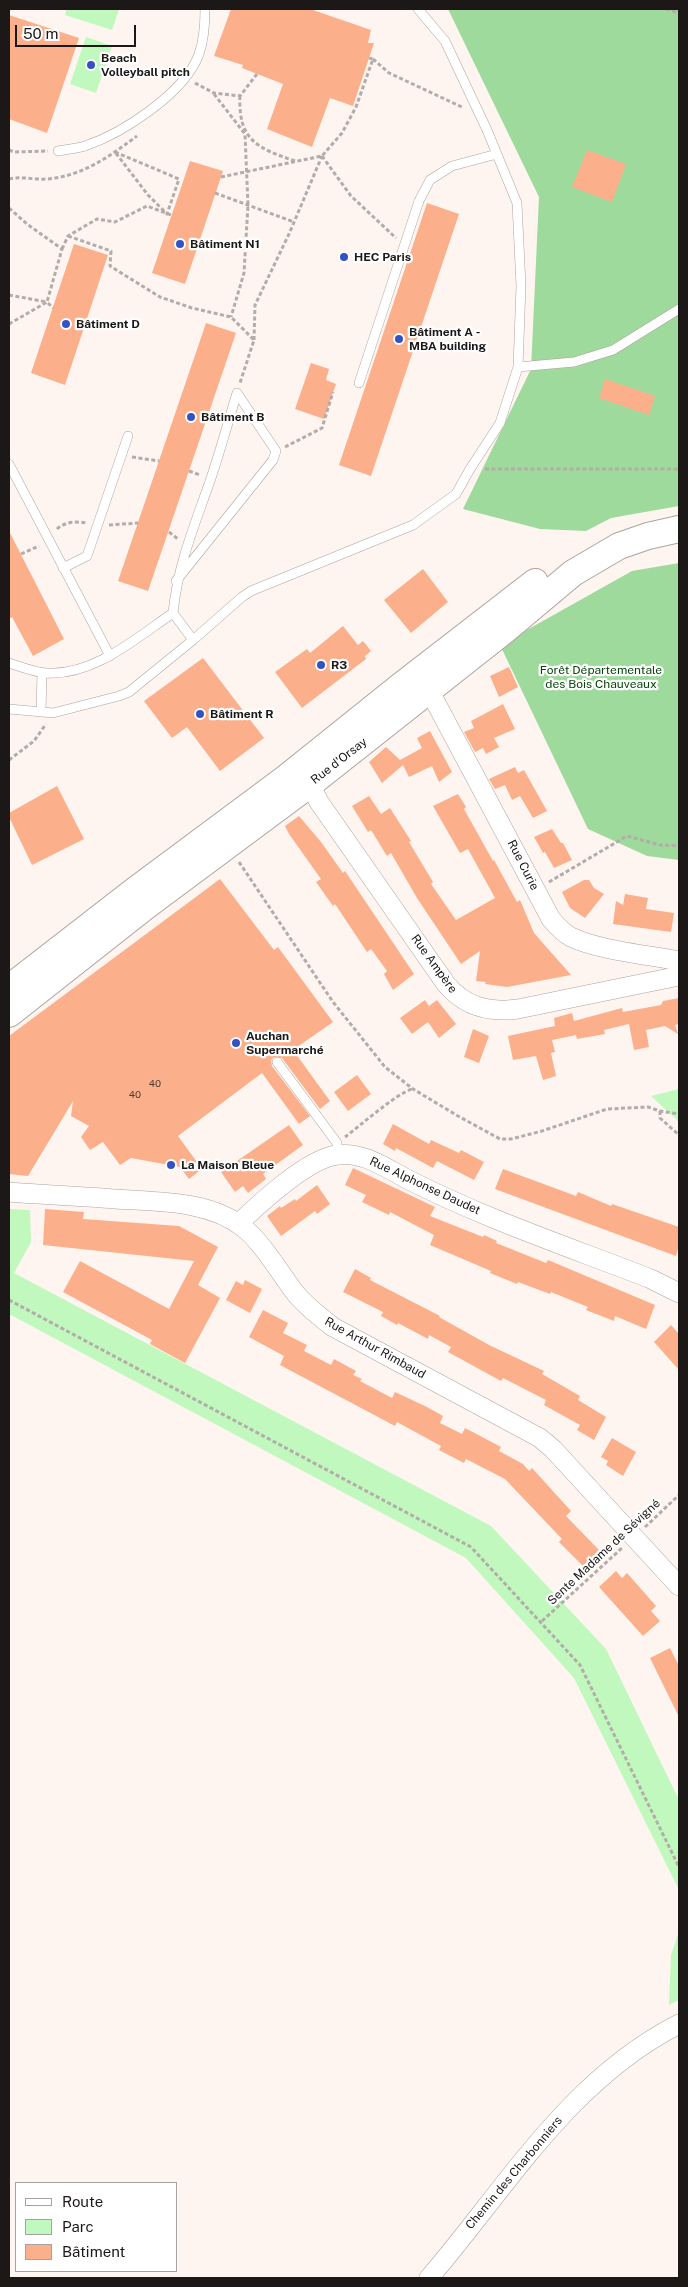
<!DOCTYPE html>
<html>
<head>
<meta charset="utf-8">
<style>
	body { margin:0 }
	#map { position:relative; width:688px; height:2287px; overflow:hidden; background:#fef5f1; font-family:"Public Sans",sans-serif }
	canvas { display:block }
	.frame { position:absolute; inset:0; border:10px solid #1c1817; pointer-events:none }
	.legend { position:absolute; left:15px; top:2182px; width:162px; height:90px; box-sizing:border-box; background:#fff; border:1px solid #a4a3a2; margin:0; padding:6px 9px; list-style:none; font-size:15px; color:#1c1817 }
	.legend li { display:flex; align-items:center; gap:10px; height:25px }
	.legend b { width:25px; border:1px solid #a4a3a2 }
	.scale { position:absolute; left:15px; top:25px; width:121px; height:22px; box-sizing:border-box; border:2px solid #1c1817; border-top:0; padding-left:6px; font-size:15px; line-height:18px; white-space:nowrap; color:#1c1817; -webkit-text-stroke:4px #fff; paint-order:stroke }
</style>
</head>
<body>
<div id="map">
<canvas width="688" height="2287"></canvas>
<div class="frame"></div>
<ul class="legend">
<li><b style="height:6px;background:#fff"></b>Route</li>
<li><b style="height:14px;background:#c0f8bd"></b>Parc</li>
<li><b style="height:14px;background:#fbaf8a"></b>Bâtiment</li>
</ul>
<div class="scale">50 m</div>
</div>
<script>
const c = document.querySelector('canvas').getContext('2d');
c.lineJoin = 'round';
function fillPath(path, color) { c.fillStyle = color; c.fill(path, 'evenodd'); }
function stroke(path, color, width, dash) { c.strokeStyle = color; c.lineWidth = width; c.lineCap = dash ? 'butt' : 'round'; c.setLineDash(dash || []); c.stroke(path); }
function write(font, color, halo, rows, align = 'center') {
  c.font = font + ' "Public Sans",sans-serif'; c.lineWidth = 4.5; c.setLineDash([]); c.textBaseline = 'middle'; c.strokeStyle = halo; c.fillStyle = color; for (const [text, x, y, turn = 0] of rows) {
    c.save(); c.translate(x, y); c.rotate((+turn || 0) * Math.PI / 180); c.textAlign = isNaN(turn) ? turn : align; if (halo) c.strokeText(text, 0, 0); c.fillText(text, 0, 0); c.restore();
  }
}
const green = new Path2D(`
	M67,9H119L112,30L65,15Z
	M86,37L112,46L96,93L70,84Z
	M679,1089V1122L651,1096Z
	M9,1209L30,1210L31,1242L14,1273L491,1526L606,1649L679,1800V1890L574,1678L466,1558L9,1314Z
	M679,1931V2000L669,2005L671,1955Z`);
const forest = new Path2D(`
	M448,9H679V506L611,518L586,531L540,529L463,509L531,369L539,197Z
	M679,563V860L647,856L588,829L500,645L632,571Z`);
const building = new Path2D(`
	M231,9H310L371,30L368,43H374L353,106L330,98L312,147L267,129L283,84L242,68L243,65L214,56Z
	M9,15L79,38L47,133L9,119Z
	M587,150L626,164L612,202L572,187Z
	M190,161L223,171L185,284L152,273Z
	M427,203L459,214L371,476L339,465Z
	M74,244L108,255L65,385L31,373Z
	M206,323L236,333L148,591L118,581Z
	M311,363L329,369L326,380L336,384L324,419L295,409Z
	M605,379L655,396L649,415L599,398Z
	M9,531L64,639L33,656L12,617L9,619Z
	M423,569L448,602L411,633L384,600Z
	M343,626L358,645L363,641L371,651L365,656L366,659L302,708L275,672L307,649L310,653Z
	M203,658L264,738L220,771L187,727L172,738L144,701Z
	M509,667L518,687L499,697L490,676Z
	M503,704L515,729L494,738L499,747L486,754L483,748L475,752L464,732L474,728L471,721Z
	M430,731L452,772L439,782L432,766L409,777L403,765L382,783L369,762L386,747L400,760L422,748L417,738Z
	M515,767L518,773L524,770L547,811L533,818L520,796L512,800L505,785L495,789L489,779Z
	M57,786L84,839L32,865L9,817V813Z
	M458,794L466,807L464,809L493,861L494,860L517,902L520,900L534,933L571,975L507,987L485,984L486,982L476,981L480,951L461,964L417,898L391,853L387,856L371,830L368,832L352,806L369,796L381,814L390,808L411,841L409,842L433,882L431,884L456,920L495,898L468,849L460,853L433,806Z
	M299,816L321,842L343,873L345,871L414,974L393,990L384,974L387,971L371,949L367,952L335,904L333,906L316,882L321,879L289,834L285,826Z
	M552,829L561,843H563L572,860L554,868L545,852L543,853L534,837Z
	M220,879L274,950L278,947L333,1022L293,1050L330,1101L320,1109L282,1058L274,1057L271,1060L272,1066L310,1116L299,1124L262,1073L178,1136L202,1169L189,1179L180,1167L131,1158L120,1165L103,1142L90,1150L81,1137L89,1126L71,1116L73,1101L28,1176L9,1174V1036Z
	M584,880H589L594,888L604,894L585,918L570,908L562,892Z
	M625,894L648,898L646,909L674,913L671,932L613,924L616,901L623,905Z
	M679,998V1024L675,1025L678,1034L665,1026L646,1030L649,1047L634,1050L629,1024L604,1030L605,1034L577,1039L576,1035L552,1040L555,1052L551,1053L556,1076L543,1080L536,1056L513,1060L508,1036L555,1026L554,1018L572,1013L574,1021L622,1008L623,1012L661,1005L663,1001Z
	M425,1000L429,1006L437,1000L456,1024L439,1038L428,1022L412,1034L400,1018Z
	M473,1029L489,1036L479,1063L464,1057Z
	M357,1075L371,1094L348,1111L334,1092Z
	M393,1124L429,1144L431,1140L459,1153L461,1150L484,1162L474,1180L437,1161L433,1168L396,1148L395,1151L383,1144Z
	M289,1125L303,1145L263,1174L266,1179L248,1193L243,1186L235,1192L221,1172Z
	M353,1168L435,1207L430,1216L483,1237L484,1235L497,1241L496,1243L546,1263L548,1260L655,1305L646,1329L615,1316L614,1321L586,1310L588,1307L551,1292L550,1294L518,1282L517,1284L490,1273L491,1271L430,1245L434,1235L390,1212L389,1215L362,1202L366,1195L345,1185Z
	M503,1169L576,1196L578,1192L611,1206L612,1204L679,1227V1245L676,1256L495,1189Z
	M317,1185L330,1204L317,1214L315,1211L281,1236L267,1216L280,1206L281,1208L295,1199L296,1201Z
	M45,1209L84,1212L83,1219L179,1226L218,1247L198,1285L220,1298L185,1363L150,1344L152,1340L63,1292L80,1261L169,1309L194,1261L43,1245Z
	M355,1269L371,1278L370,1280L440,1316L439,1317L489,1345L544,1371L542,1374L580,1396L578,1400L606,1417L594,1440L577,1430L580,1425L544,1405L546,1400L503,1378L501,1381L448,1352L451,1347L429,1335L428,1339L398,1323L397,1325L381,1316L383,1312L343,1292Z
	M245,1280L262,1289L250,1313L226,1300L236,1281L243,1285Z
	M263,1310L288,1323L283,1333L307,1345L304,1351L331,1365L334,1359L356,1371L353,1375L362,1379L360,1381L392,1398L395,1392L427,1407L443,1416L440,1423L462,1434L465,1428L501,1447L499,1451L523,1464L529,1471L532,1468L571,1511L566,1516L599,1550L583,1566L559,1542L562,1539L505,1479L466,1459L464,1463L439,1450L441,1446L397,1422L395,1426L280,1365L284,1356L249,1337Z
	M671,1325L679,1334V1370L654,1342Z
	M612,1438L636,1452L623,1476L606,1465L608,1461L601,1457Z
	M616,1571L622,1578L627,1573L656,1606L651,1611L660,1621L643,1636L599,1587Z
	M670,1648L679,1666V1717L650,1658Z`);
const path = new Path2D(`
	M666,9L679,13
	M373,59L389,73L464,108
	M195,83L214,93L240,96L257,74
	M214,94L245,134L248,205L244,273L231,317
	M240,96C238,140 257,148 295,161
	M9,150L14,152L48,151
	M115,152L179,179L167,214L148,195Z
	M322,156L351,196L396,238
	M221,177L322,156L342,133L356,107L373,59L369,58
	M9,179C22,176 34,180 47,179C83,176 110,156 137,136
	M215,193L294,222
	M9,208L27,224L62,249L47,302L53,308
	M68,236L111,251L110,266L160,297L192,308L231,317L254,340L240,383
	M62,249L68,236L97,219L115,222L147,206L171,215
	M9,295L47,302
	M9,324L47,302
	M254,340L255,305L289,234L322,156
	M285,447L322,428L333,392
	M132,457L159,461
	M485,469H679
	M189,471L200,475
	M109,525L138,523
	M57,529C64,522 76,521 86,523
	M169,532L178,539
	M21,554L39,546
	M9,760L34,741L46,724
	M239,862L333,1002L385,1067L413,1089L458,1116L500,1139H511L542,1131L607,1109L648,1107L660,1111L679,1114
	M549,882L627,836L660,845L679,846
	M660,1111V1118L679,1135
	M345,1137C361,1125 396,1094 412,1089
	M9,1300L471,1547L580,1665L679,1867
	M645,1527L679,1495
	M542,1621L622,1548`);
const service = new Path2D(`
	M58,151C67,149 76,149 85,146C123,133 185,93 199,54C204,40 205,24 205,9
	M518,367L574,362L613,350L679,309
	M359,383L419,201L430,180L452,166L497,154
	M9,464L110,656
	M63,568L87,556L128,436
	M173,613C178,564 194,527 210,481C220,452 228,422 237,393L276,451L273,460L176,581
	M9,663C21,667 33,672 46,673C94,676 136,638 173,613L193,640L242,597L251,591L413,525L456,494L470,469L500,423L518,367L521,286L517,203L487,130L445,41L418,9
	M9,709L53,713L119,696L129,692L193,640
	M41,712L42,673
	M277,1062L337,1143L338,1154`);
const minor = new Path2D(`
	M419,688L429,690L551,919C557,926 563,933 571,937C597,950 649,955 679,961
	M305,774L319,802L446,984C465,1007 489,1013 518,1009L679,976
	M9,1192C44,1195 80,1196 115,1199C158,1202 209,1200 244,1228C265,1246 279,1272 296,1294C307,1307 320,1317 333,1327L540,1438L553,1449L679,1586
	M238,1224C260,1203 307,1159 337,1155C362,1151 386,1168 407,1179C485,1219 569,1247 651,1279L679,1293
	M429,2278C507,2187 569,2080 679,2024`);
const secondary = new Path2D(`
	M9,988L134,891L286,778L402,685L535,582
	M9,1014L146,906L310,784L505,630L573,573L619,546L648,536L679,529`);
const markers = [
	[91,65,5,"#3352c3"],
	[180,244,5,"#3352c3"],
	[344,257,5,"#3352c3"],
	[66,324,5,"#3352c3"],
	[399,339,5,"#3352c3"],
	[191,417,5,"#3352c3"],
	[321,665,5,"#3352c3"],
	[200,714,5,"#3352c3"],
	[236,1043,5,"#3352c3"],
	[171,1165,5,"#3352c3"]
];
const numberNames = [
	["40",155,1084],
	["40",135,1095]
];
const poiNames = [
	["Beach",101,58],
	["Volleyball pitch",101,72],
	["Bâtiment N1",190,244],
	["HEC Paris",354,257],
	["Bâtiment D",76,324],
	["Bâtiment A -",409,332],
	["MBA building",409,346],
	["Bâtiment B",201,417],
	["R3",331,665],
	["Bâtiment R",210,714],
	["Auchan",246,1036],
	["Supermarché",246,1050],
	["La Maison Bleue",181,1165]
];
const parkNames = [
	["Forêt Départementale",601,670],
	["des Bois Chauveaux",601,684]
];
const streetNames = [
	["Rue d'Orsay",339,761,-38],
	["Rue Curie",523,865,63],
	["Rue Ampère",434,964,54],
	["Rue Alphonse Daudet",425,1186,25],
	["Rue Arthur Rimbaud",375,1348,29],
	["Sente Madame de Sévigné",604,1552,-43],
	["Chemin des Charbonniers",514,2173,-50]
];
fillPath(green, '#c0f8bd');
fillPath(forest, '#9fda9d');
fillPath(building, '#fbaf8a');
stroke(service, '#ada39e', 10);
stroke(minor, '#ada39e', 20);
stroke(secondary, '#ada39e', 28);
stroke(path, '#b3aca9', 3, [4, 2.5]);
stroke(service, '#fff', 9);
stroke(minor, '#fff', 19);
stroke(secondary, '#fff', 26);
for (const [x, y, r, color] of markers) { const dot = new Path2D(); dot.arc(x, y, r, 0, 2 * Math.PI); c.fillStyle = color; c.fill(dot); stroke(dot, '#fff', 2); }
write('10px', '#543e34', null, numberNames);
write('bold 12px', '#1c1817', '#fff', poiNames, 'left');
write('12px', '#07450b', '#fff', parkNames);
write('12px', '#1c1817', '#fff', streetNames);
</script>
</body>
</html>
